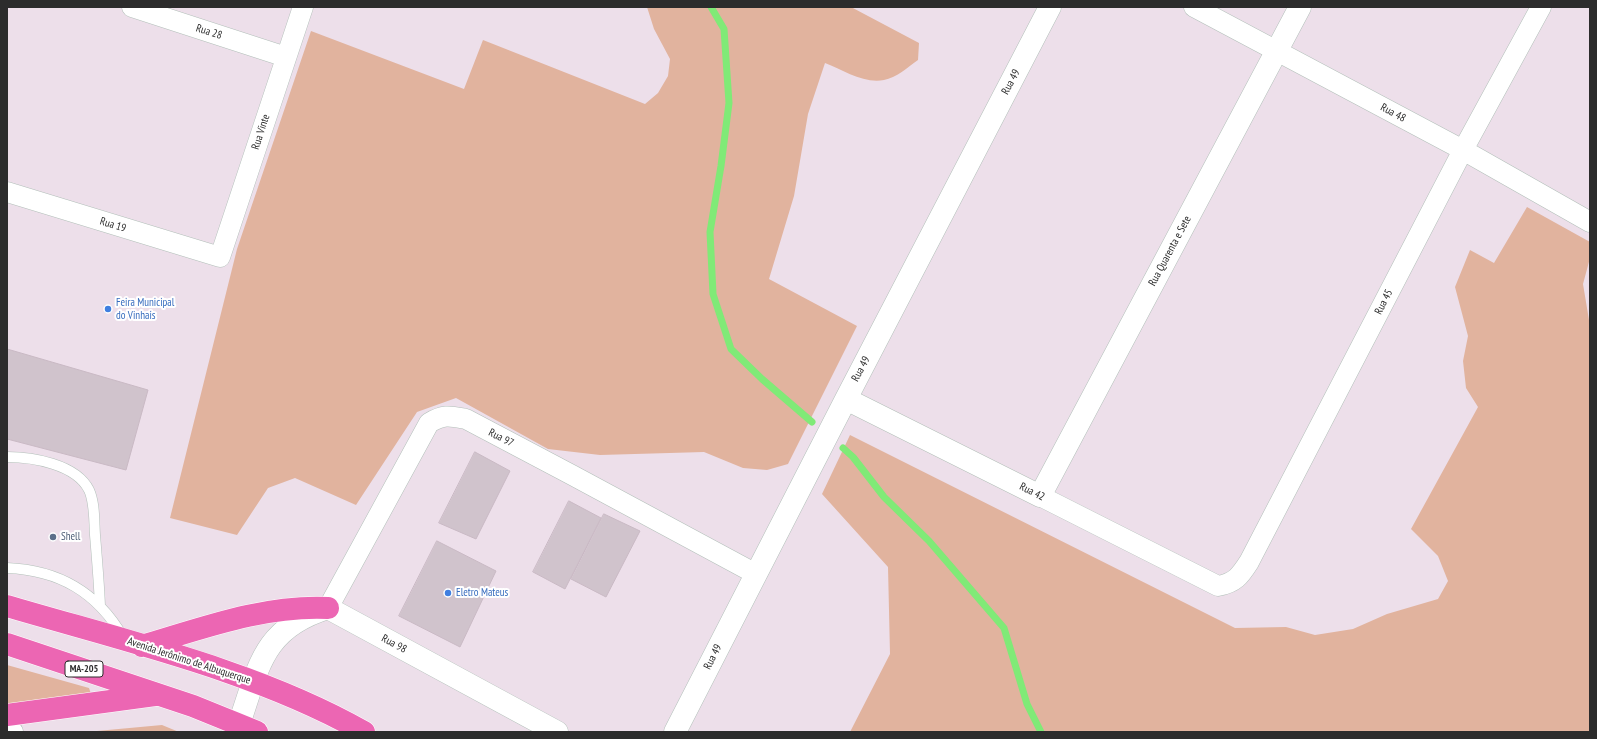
<!DOCTYPE html>
<html>
<head>
<meta charset="utf-8">
<style>
	body { margin:0 }
	#map { position:relative; width:1597px; height:739px; overflow:hidden; background:#eddfea; font-family:"PT Sans Narrow",sans-serif }
	canvas { display:block }
	.frame { position:absolute; inset:0; border:8px solid #2c2c2c; pointer-events:none }
</style>
</head>
<body>
<div id="map">
<canvas width="1597" height="739"></canvas>
<div class="frame"></div>
</div>
<script>
const c = document.querySelector('canvas').getContext('2d');
c.lineJoin = 'round';
function fillPath(path, color) { c.fillStyle = color; c.fill(path, 'evenodd'); }
function stroke(path, color, width, dash) { c.strokeStyle = color; c.lineWidth = width; c.lineCap = dash ? 'butt' : 'round'; c.setLineDash(dash || []); c.stroke(path); }
function write(font, color, halo, rows, align = 'center') {
  c.font = font + ' "PT Sans Narrow",sans-serif'; c.lineWidth = 4; c.setLineDash([]); c.textBaseline = 'middle'; c.strokeStyle = halo; c.fillStyle = color; for (const [text, x, y, turn = 0] of rows) {
    c.save(); c.translate(x, y); c.rotate((+turn || 0) * Math.PI / 180); c.textAlign = isNaN(turn) ? turn : align; if (halo) c.strokeText(text, 0, 0); c.fillText(text, 0, 0); c.restore();
  }
}
const green = new Path2D(`
	M647,7H851L919,43L918,60C908,67 896,78 884,80C864,84 843,70 825,63L808,114L794,196L769,279L857,326L788,464L767,470L743,468L704,452L600,455L548,449L456,398L417,412L356,505L295,478L268,488L237,535L170,518L237,249L311,31L464,89L483,40L645,104L658,93L668,76L670,59L654,29Z
	M1527,207L1590,242V258L1583,284L1589,320L1590,340V732H850L890,654L888,567L822,494L850,435L1235,628L1286,627L1315,635L1353,629L1387,614L1438,599L1448,581L1438,556L1411,529L1478,407L1466,388L1463,361L1468,336L1455,287L1470,250L1494,263Z
	M7,665L89,688L91,694L7,705Z
	M162,725L179,732H86Z`);
const stream = new Path2D(`
	M711,7L724,29L729,103L721,166L710,232L713,294L731,349L762,379L812,422
	M843,448L853,457L884,497L929,541L1004,628L1027,704L1041,732`);
const building = new Path2D(`
	M7,349L148,390L126,470L7,439Z
	M475,452L510,471L476,539L439,523Z
	M569,501L601,518L565,589L533,572Z
	M604,514L640,531L606,597L571,579Z
	M437,541L496,571L460,647L399,616Z`);
const service = new Path2D(`
	M7,457C32,457 76,464 89,490C95,503 94,521 95,535C97,559 99,582 100,606
	M7,568C59,570 97,592 123,637`);
const minor = new Path2D(`
	M132,7L286,57
	M1194,7L1463,150L1590,222
	M7,192L220,257L303,7
	M1040,496L1218,586C1235,583 1240,576 1249,562L1463,150L1541,7
	M328,608L429,423C444,414 450,416 466,419L572,475L756,574`);
const tertiary = new Path2D(`
	M846,399L1040,496L1300,7
	M7,730L12,732
	M238,732L239,724C259,666 263,628 328,608L557,732
	M675,732L846,399L1050,7`);
const primary = new Path2D(`
	M7,606C125,641 257,671 364,732
	M7,644L193,706L257,732
	M142,646C203,628 264,605 328,608
	M7,715L155,695`);
const markers = [
	[108,309,4,"#3f7fe0"],
	[53,537,4,"#5c6f8a"],
	[448,593,4,"#3f7fe0"]
];
const shields = [
	[84,669,38]
];
const shieldNames = [
	["MA-205",84,669]
];
const streetNames = [
	["Rua 28",209,32,18],
	["Rua 49",1011,82,-62],
	["Rua 48",1393,113,28],
	["Rua Vinte",261,132,-72],
	["Rua 19",113,225,17],
	["Rua Quarenta e Sete",1170,251,-62],
	["Rua 45",1384,302,-63],
	["Rua 49",861,369,-62],
	["Rua 97",501,438,27],
	["Rua 42",1032,492,27],
	["Rua 98",394,644,28],
	["Rua 49",713,657,-63],
	["Avenida Jerônimo de Albuquerque",189,661,18]
];
const shopNames = [
	["Feira Municipal",116,303],
	["do Vinhais",116,316],
	["Eletro Mateus",456,593]
];
const serviceNames = [
	["Shell",61,537]
];
fillPath(green, '#e1b39e');
stroke(stream, '#80ea77', 7);
fillPath(building, '#d0c3cc');
stroke(building, '#c9b9c4', 1);
stroke(service, '#b2bfb9', 11);
stroke(minor, '#b2bfb9', 21);
stroke(tertiary, '#b2bfb9', 23);
stroke(primary, '#fff', 23);
stroke(service, '#fff', 10);
stroke(minor, '#fff', 20);
stroke(tertiary, '#fff', 22);
stroke(primary, '#ec66b3', 22);
for (const [x, y, r, color] of markers) { const dot = new Path2D(); dot.arc(x, y, r, 0, 2 * Math.PI); c.fillStyle = color; c.fill(dot); stroke(dot, '#fff', 1.5); }
for (const [x, y, w] of shields) { const box = new Path2D(); box.roundRect(x - w / 2, y - 8, w, 16, 3); c.fillStyle = '#fff'; c.fill(box); stroke(box, '#2c2c2c', 1); }
write('bold 10px', '#2c2c2c', null, shieldNames);
write('11px', '#2c2c2c', '#fff', streetNames);
write('11px', '#366cbe', '#fff', shopNames, 'left');
write('11px', '#4e5e75', '#fff', serviceNames, 'left');
</script>
</body>
</html>
